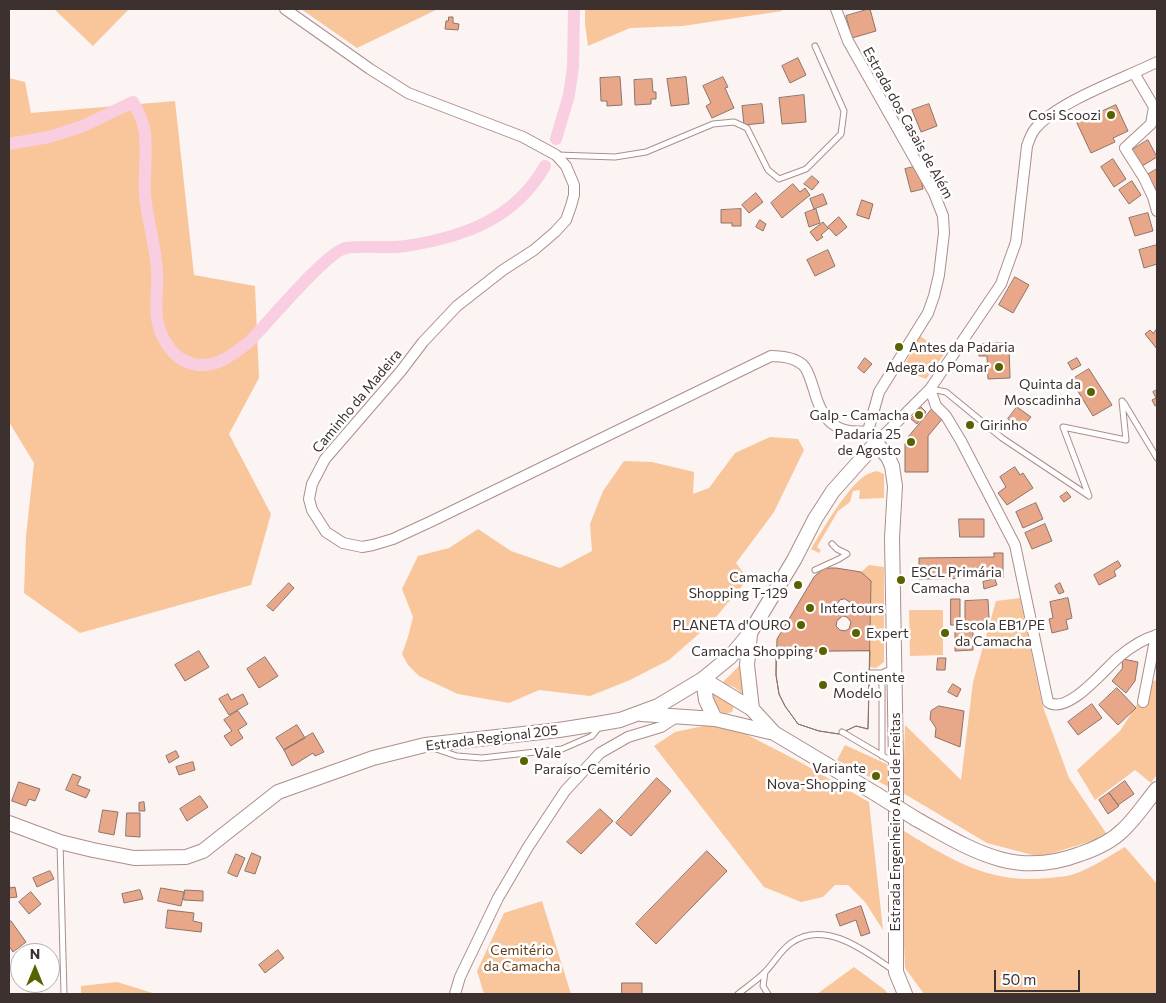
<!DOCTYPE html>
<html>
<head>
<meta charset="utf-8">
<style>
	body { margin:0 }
	#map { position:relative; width:1166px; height:1003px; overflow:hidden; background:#fbf4f3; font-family:Commissioner,sans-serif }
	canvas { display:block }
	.frame { position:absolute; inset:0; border:10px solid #3d312f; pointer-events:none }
	.north { position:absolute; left:10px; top:943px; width:50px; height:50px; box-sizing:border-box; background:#fff; border:1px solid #b1adac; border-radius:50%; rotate:0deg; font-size:14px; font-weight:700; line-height:20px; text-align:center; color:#3d312f }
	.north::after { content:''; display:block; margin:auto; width:18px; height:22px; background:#586200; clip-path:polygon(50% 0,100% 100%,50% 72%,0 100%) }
	.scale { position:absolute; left:994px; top:970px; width:86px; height:22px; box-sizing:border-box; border:2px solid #3d312f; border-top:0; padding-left:6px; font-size:15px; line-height:18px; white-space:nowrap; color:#3d312f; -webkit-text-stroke:4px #fff; paint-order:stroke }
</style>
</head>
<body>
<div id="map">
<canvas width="1166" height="1003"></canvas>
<div class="frame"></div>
<div class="north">N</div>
<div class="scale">50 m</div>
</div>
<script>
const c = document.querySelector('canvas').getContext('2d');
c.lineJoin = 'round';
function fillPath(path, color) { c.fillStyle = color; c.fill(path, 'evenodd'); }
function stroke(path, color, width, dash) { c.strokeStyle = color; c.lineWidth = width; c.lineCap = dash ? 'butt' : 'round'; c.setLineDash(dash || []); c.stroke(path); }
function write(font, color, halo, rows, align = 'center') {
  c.font = font + ' Commissioner,sans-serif'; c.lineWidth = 5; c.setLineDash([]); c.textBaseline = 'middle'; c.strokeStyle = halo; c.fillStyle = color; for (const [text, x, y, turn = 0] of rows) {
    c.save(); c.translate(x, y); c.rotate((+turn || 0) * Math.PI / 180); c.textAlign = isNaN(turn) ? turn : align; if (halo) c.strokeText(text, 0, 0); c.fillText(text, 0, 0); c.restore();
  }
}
const green = new Path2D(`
	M54,9H129L93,46Z
	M301,9H438L357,48Z
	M585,9H782V11L683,26L630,28L588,46L585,24Z
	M9,78L25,82L31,113L175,101L194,275L255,286L259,378L229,434L271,514L251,585L80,633L24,593L26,536L34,463L9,422Z
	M920,336L945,353L926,379L906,371L905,364Z
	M770,437L798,439L804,450L774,512L736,563L748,579L710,624L669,660L630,680L590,696L539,690L509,703L458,694L419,676L408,665L402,654L408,637L413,617L402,589L418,556L449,548L478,529L511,551L560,568L592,551L590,524L603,491L624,461L652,462L694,472L693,494L709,488L735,453Z
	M877,471L884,474V498L859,499L860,490L853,491L850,502L838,511L817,547L821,550L819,553L811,549C823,529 847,487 866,475C869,473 873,472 877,471Z
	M869,565L884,567V662L876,668L869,667L871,582L861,572Z
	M1020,598L1042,704L1069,778L1108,836L1040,857L987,843L903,793L905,725L961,780L973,682L996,601Z
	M909,610H943V655L910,656Z
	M741,664L744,695L734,687L722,683Z
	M1154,680L1157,682V774L1151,783L1135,770L1095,800L1077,770L1120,731L1138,703L1145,705Z
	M710,694L719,695L734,705L732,712L725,714L717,709Z
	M708,725L736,729L800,762L869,802L883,930L865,902L848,885H835L823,897L801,902L764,887L654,746L675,732Z
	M845,745L891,766V788L837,760Z
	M899,828C947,857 988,885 1048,878C1056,877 1066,877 1074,874C1092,868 1109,856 1125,847L1157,884V994H924L905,968Z
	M542,901L571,994H484L477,971L504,913Z
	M854,967L885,990L888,994H817Z
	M117,982L156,994H81V986Z`);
const canal = new Path2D(`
	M556,139L569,95L573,67L574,9
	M9,144L49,137L83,126L133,102C138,111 144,123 145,134C147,154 144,174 145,194C147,221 156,246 157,273C158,292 153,315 161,333C175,366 205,375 234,353C239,350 244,346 249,342C266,325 328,250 346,248C366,245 387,249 406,246C464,237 515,219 545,166`);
const building = new Path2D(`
	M870,9L876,31L852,38L846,16Z
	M449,17H453V23L459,24L458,30L445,29L446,21H448Z
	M798,58L806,75L790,83L782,66Z
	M620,77L622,105L607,106V101H601L600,78Z
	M686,77L689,104L671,106L667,79Z
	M723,77L728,87L725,88L734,108L712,118L706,106L711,103L703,86Z
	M652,79L653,92H656V99H651V104L635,105L634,80Z
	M804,95L806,122L782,124L779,98Z
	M762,104L764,123L744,125L742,106Z
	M929,104L937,126L921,132L912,110Z
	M1116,105L1128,131L1113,138L1115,142L1091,153L1077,123Z
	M1148,140L1157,157L1142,166L1132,150Z
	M1113,159L1126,179L1114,187L1101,167Z
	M918,166L923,189L911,192L905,169Z
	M1157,169V191L1147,175Z
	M812,176L819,182L812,190L804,184Z
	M1132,181L1141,195L1129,204L1119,190Z
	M793,184L800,192L805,188L810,195L782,218L771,203Z
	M756,193L763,202L749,213L742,205Z
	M823,194L827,204L814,209L810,199Z
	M862,200L873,204L869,219L857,215Z
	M741,209V226H732V223H721V210Z
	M816,209L820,223L809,227L805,213Z
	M1148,213L1153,231L1135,236L1129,218Z
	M839,217L847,227L836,236L829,228L821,235L823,237L817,241L810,232L823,222L827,227Z
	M760,220L766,224L763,231L756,227Z
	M1157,245V264L1144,268L1139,250Z
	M828,250L835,266L815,276L807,260Z
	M1015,277L1029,285L1013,313L999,305Z
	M1157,329V349L1145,334L1150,330L1153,333Z
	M1009,343L1010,378L988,379L987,356H979V344Z
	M865,358L872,364L864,373L858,368Z
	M1077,358L1081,365L1072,370L1068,363Z
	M1089,369L1112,405L1093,416L1071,380Z
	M1157,390V405L1155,406L1152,400L1156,398L1153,392Z
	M921,407L926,412L917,424L911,419Z
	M1017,407L1031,417L1021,429L1008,419Z
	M932,409L943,418L928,436V472H905V444L909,436Z
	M1015,467L1020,475L1023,473L1033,488L1007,505L998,493L1006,487L1000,477Z
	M1067,492L1071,497L1064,502L1060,497Z
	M1036,503L1043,519L1023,528L1016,512Z
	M959,519H984V537H960Z
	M1045,524L1052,541L1032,549L1025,533Z
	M994,553H1003V578L919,579V558L994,557Z
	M1118,561L1121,566L1114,571L1116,576L1099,585L1094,575Z
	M825,568H836L861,572L871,581L868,729L856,726L839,734L819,731L798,724L785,706L779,694L776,675L777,639L814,577ZM845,599L851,603V608L847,613L842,614L836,609L837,604L840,600ZM843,616L847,617L851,622L849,629L845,631L840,630L836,626L837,621Z
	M995,579L997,585L984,589L983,582Z
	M289,583L294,588L273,611L267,606Z
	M1060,583L1064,592L1059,594L1055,586Z
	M1068,598L1072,618L1066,620L1068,629L1052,633L1049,619L1053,618L1050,602Z
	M951,599H960V625H951Z
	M988,600L989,618H985V627H973V650L955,651V628H965V601Z
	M199,651L209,667L185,681L175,665Z
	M870,651L868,729L856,726L839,734L819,731L798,724L785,706L779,694L776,675V652Z
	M265,657L278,676L259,688L247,669Z
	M938,658H946L945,670H937Z
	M1123,659L1138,662L1135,681L1126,693L1112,681L1122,669Z
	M953,684L961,689L957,697L948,692Z
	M1117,688L1136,708L1118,725L1099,705Z
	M228,694L231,700L243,694L248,704L229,715L219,699Z
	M1092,704L1102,718L1078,735L1068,722Z
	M939,706L964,711L960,747L935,737L936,728L930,719L931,711Z
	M238,711L247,724L238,730L243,738L231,746L224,736L232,731L224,720Z
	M297,725L305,738L284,750L276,738Z
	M313,733L324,752L315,756L313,753L292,766L284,750Z
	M176,751L179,757L169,763L166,756Z
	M193,762L195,770L179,775L176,767Z
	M73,774L81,777L77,785L90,790L86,798L66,790Z
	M657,778L671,791L631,836L616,823Z
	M1125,781L1134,794L1118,805L1109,793Z
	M19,782L40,789L35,801L29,799L26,806L12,801Z
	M1109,793L1119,806L1108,814L1099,800Z
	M200,796L208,807L187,821L180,809Z
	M144,802L145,811H139V803Z
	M600,809L613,821L581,854L567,842Z
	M103,810L118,812L114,835L99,832Z
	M127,813H140V837L126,836Z
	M707,851L727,871L656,944L636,924Z
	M252,853L261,857L255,874L245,871Z
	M236,854L245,858L237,877L228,873Z
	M50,871L54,879L37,887L33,878Z
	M9,882L10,888L15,887L17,897L9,898Z
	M161,888L184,892L181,906L158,901Z
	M140,890L143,899L124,903L122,894Z
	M185,890L203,891V901L184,900Z
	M31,892L41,904L29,914L19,902Z
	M861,906L870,933L861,936L856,920L840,926L836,915Z
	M168,910L194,913L193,921L202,923L201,932L166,928Z
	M11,921L26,942L13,952L9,946V923Z
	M278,950L284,958L265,973L259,965Z
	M622,983H642V994H622Z`);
const lane = new Path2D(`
	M557,155L615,157L646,152L713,124L734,122L747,128L768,170L779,179L806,169L841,134L844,111L815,46
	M931,389L946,392L1002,438L1089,496L1063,427L1126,440L1122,401
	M1124,403L1157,458
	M815,570L839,559L847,554L837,549L832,544
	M869,673H882L893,668
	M842,732L893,762
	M433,748L457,756L482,758L562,749L592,736L600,726
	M882,756V673
	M60,843L64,994
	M765,972L763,986L768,994
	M738,994C747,987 757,980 765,972C774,963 780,951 791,943C825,919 865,951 893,970`);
const street = new Path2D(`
	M285,9L370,69L408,93L523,137L556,155L566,166L574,185V195L571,206L566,220L555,232L534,250L503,270L457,306L423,342L401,371L325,459L312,484L309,499L312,510L326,532L343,543L362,547L373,545L393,539L432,521L771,356C782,356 794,357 803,365C809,371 811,382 814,390C822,420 835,435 868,431
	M836,9L848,41L934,193L943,216L944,233L939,275L934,296L928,313L879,392L868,431L876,443L930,389L1001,284L1016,242L1027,146C1029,140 1031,134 1035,129C1058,101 1123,79 1157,62
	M1134,73L1154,107L1151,124L1125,148L1144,178L1153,197L1157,211
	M930,389L936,406L946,416L961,441L1015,545L1048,702C1068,716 1106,667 1120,656C1132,646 1143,639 1157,635
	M1143,702L1156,635
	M455,994L460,977L498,898L528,847L565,791L600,753L628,737L661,727L678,716`);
const secondary = new Path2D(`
	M750,634L747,665L752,709
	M703,679L752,709L774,733L876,794
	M703,679L706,700L715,719
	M641,714L715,719L774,733
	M916,819C972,850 1015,879 1080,854C1095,849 1112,841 1123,830C1136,818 1146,802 1157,789
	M9,823L60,842L93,850L134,858L186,857L203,851L278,792L373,758L425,745L559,730L603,723L620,720L658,706L703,679L730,657L750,633L794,560L815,519L833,491L876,443L888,457L892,466L895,486L892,538L896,763V972L905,994`);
const secondaryBridge = new Path2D(`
	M876,794L916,819`);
const markers = [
	[1111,115,5,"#586200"],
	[899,347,5,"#586200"],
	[999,367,5,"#586200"],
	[1091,392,5,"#586200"],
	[919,415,5,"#586200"],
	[970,425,5,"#586200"],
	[911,442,5,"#586200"],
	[901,580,5,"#586200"],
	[798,585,5,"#586200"],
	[810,608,5,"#586200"],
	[801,625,5,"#586200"],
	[856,633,5,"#586200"],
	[945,633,5,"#586200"],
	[823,651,5,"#586200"],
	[823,685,5,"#586200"],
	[524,761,5,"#586200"],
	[876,776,5,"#586200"]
];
const poiNames = [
	["Cosi Scoozi",1101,115],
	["Antes da Padaria",909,347,"left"],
	["Adega do Pomar",989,367],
	["Quinta da",1081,384],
	["Moscadinha",1081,400],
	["Galp - Camacha",909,415],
	["Girinho",980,425,"left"],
	["Padaria 25",901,434],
	["de Agosto",901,450],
	["ESCL Primária",911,572,"left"],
	["Camacha",911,588,"left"],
	["Camacha",788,577],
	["Shopping T-129",788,593],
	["Intertours",820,608,"left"],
	["PLANETA d'OURO",791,625],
	["Escola EB1/PE",955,625,"left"],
	["da Camacha",955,641,"left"],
	["Expert",866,633,"left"],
	["Camacha Shopping",813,651],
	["Continente",833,677,"left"],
	["Modelo",833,693,"left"],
	["Vale",534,753,"left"],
	["Paraíso-Cemitério",534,769,"left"],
	["Variante",866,768],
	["Nova-Shopping",866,784]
];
const streetNames = [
	["Estrada dos Casais de Além",908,123,61],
	["Caminho da Madeira",357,401,-50],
	["Estrada Regional 205",492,738,-7],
	["Estrada Engenheiro Abel de Freitas",895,822,-90]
];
const parkNames = [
	["Cemitério",522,950],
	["da Camacha",522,966]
];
fillPath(green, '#f8c69a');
stroke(canal, '#f8cee0', 12);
fillPath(building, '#e9a78a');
stroke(building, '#8c7368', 1);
stroke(lane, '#ac8e8a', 7);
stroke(street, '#ac8e8a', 12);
stroke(secondary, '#ac8e8a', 16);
stroke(lane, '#fff', 5);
stroke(street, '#fff', 10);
stroke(secondary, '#fff', 14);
stroke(secondaryBridge, '#ac8e8a', 16, []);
stroke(secondaryBridge, '#fff', 14);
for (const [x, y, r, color] of markers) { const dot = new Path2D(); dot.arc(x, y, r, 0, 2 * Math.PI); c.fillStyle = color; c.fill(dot); stroke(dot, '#fff', 2); }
write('14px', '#3d312f', '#fff', poiNames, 'right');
write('14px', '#3d312f', '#fff', streetNames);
write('14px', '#633e1b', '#fff', parkNames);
</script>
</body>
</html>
